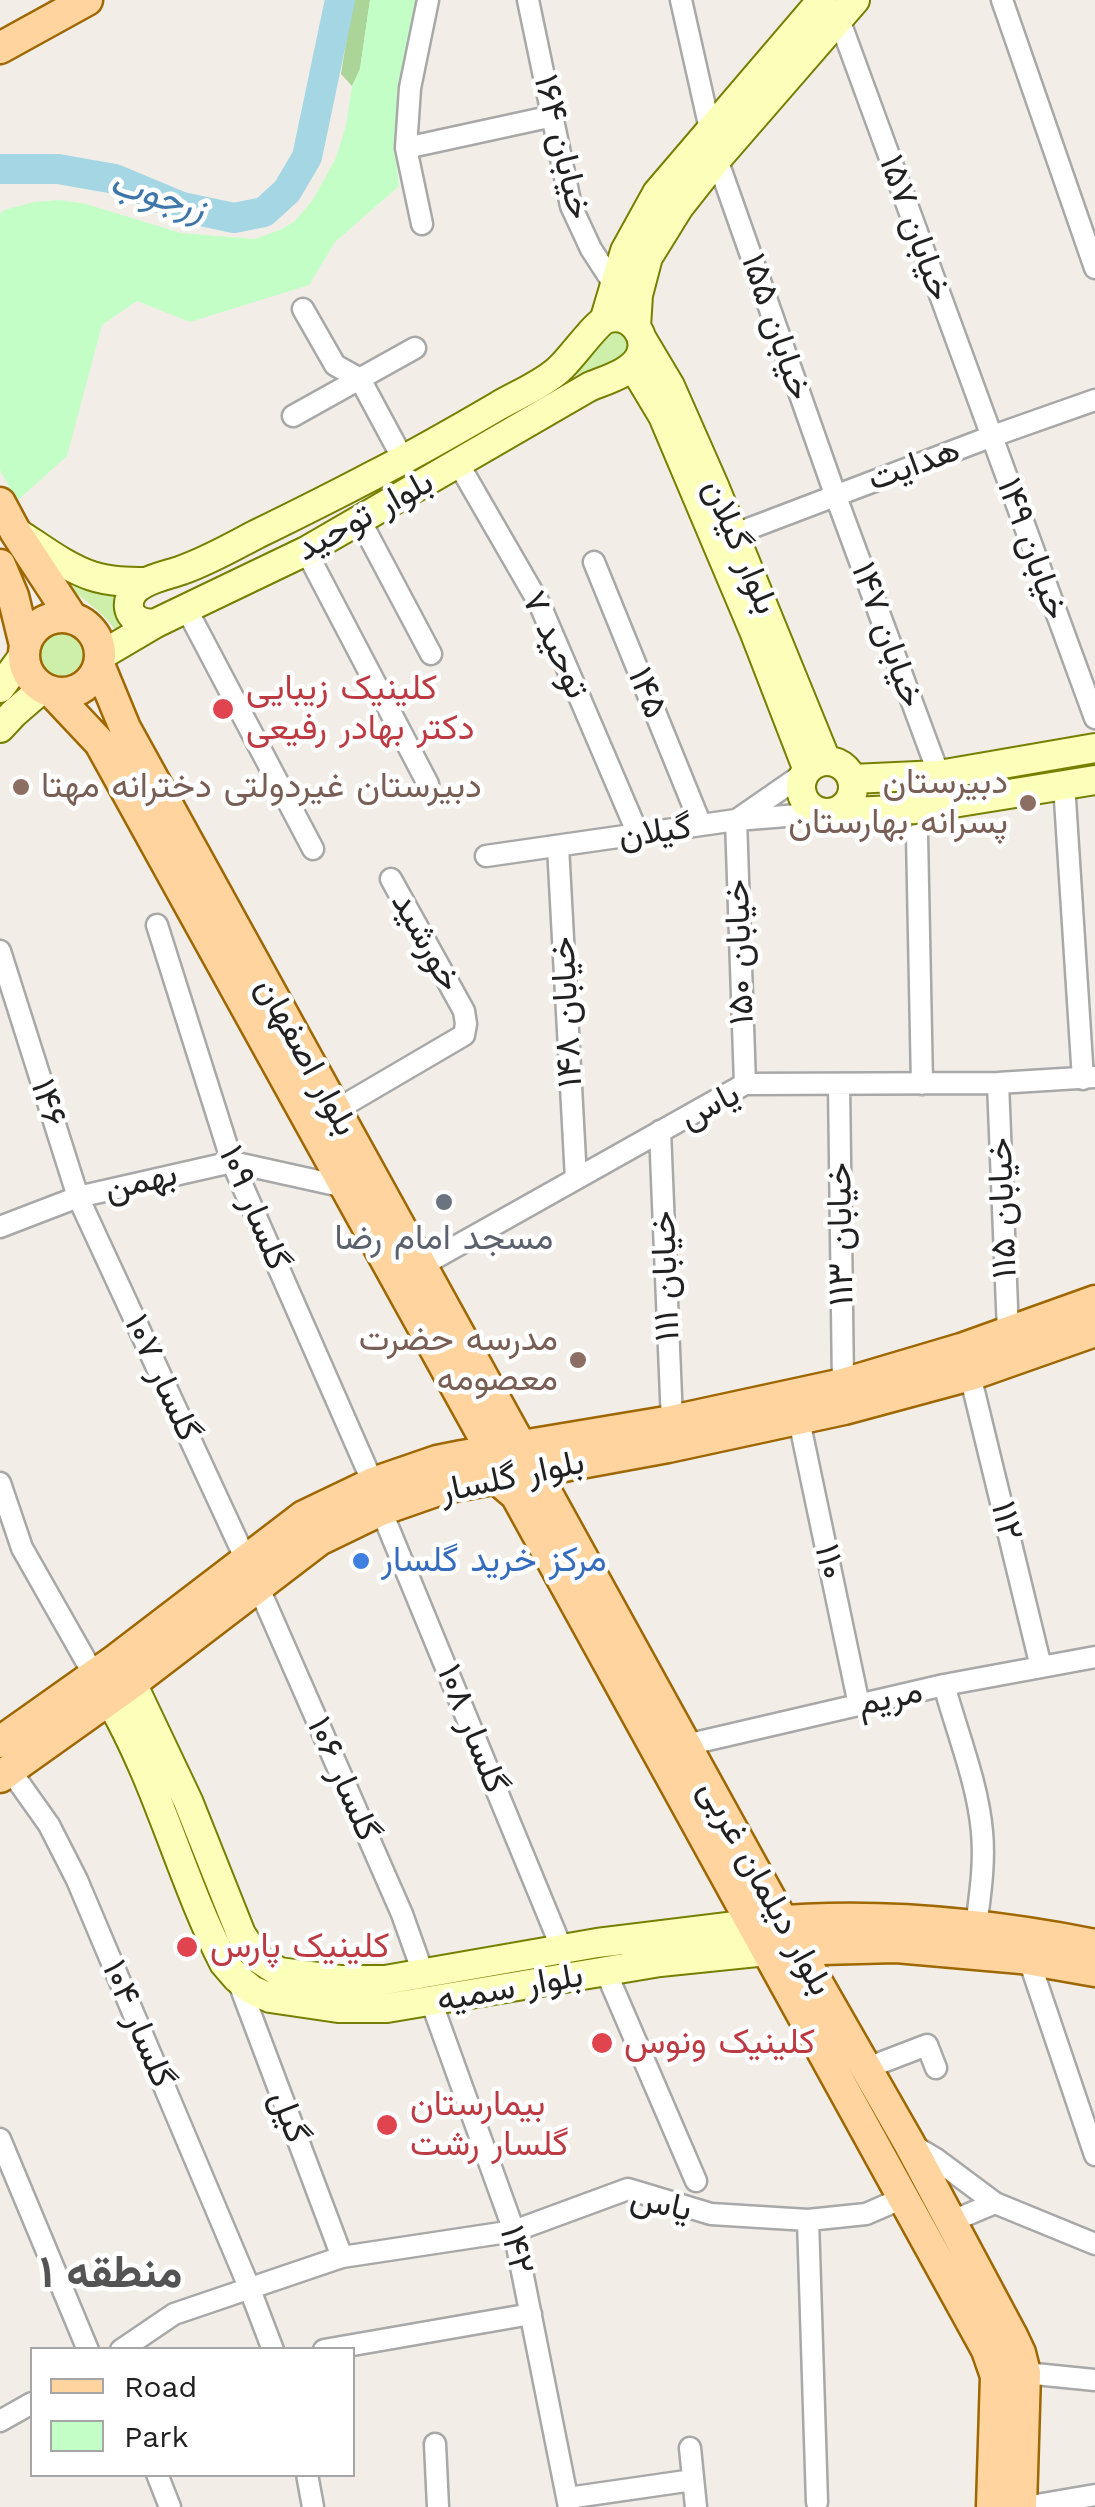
<!DOCTYPE html>
<html>
<head>
<meta charset="utf-8">
<style>
	body { margin:0 }
	#map { position:relative; width:1095px; height:2507px; overflow:hidden; background:#f2eee7; font-family:"Work Sans",sans-serif }
	canvas { display:block }
	.legend { position:absolute; left:30px; top:2347px; width:325px; height:130px; box-sizing:border-box; background:#fff; border:2px solid #a6a6a6; margin:0; padding:12px 18px; list-style:none; font-size:30px; color:#212121 }
	.legend li { display:flex; align-items:center; gap:20px; height:50px }
	.legend b { width:50px; border:2px solid #a6a6a6 }
</style>
</head>
<body>
<div id="map">
<canvas width="1095" height="2507"></canvas>
<ul class="legend">
<li><b style="height:12px;background:#ffd49f"></b>Road</li>
<li><b style="height:28px;background:#c2fec6"></b>Park</li>
</ul>
</div>
<script>
const c = document.querySelector('canvas').getContext('2d');
c.lineJoin = 'round';
function fillPath(path, color) { c.fillStyle = color; c.fill(path, 'evenodd'); }
function stroke(path, color, width, dash) { c.strokeStyle = color; c.lineWidth = width; c.lineCap = dash ? 'butt' : 'round'; c.setLineDash(dash || []); c.stroke(path); }
function write(font, color, halo, rows, align = 'center') {
  c.font = font + ' "Work Sans",Vazirmatn,sans-serif'; c.lineWidth = 9; c.setLineDash([]); c.textBaseline = 'middle'; c.strokeStyle = halo; c.fillStyle = color; for (const [text, x, y, turn = 0] of rows) {
    c.save(); c.translate(x, y); c.rotate((+turn || 0) * Math.PI / 180); c.textAlign = isNaN(turn) ? turn : align; if (halo) c.strokeText(text, 0, 0); c.fillText(text, 0, 0); c.restore();
  }
}
const grass = new Path2D(`
	M613,331C629,332 632,345 624,357L570,377L605,335Z
	M68,579L119,593L128,626L117,633C103,610 82,600 63,582Z
	M39 655a22 22 0 1 1 44 0a22 22 0 1 1-44 0Z`);
const forest = new Path2D(`
	M353,0H370L360,69L352,86L341,74Z`);
const park = new Path2D(`
	M370,0H425L394,136L399,186L335,242L309,285L190,322L137,301L102,325L67,456L17,501L0,470V214L4,210L34,202L60,200L86,204L181,233L255,239L282,229L295,221L312,201L336,158L346,126L352,86L360,69Z`);
const river = new Path2D(`
	M0,169H58L115,179L182,207L234,218L264,212L287,191L307,157L340,0`);
const minor = new Path2D(`
	M528,0L571,206L591,249L615,286
	M681,0L710,129
	M1002,0L1095,268
	M839,19L1095,718
	M406,148L553,116
	M717,159L835,494L939,775
	M422,224L406,148L410,88L428,0
	M303,309L335,365L360,379L403,459
	M293,416L415,348
	M458,463L540,605L638,834
	M360,520L431,654
	M735,534L990,437L1095,400
	M306,551L428,784
	M594,562L701,825
	M186,608L313,849
	M1064,784L1083,1079
	M738,819L803,774
	M736,820L745,1084
	M917,835L922,1084
	M558,846L576,1179
	M486,856L736,820L824,813
	M157,925L232,1162L373,1483
	M0,951L78,1197L246,1560
	M998,1083L1008,1332
	M839,1084L843,1384
	M336,1110L464,1035L466,1024L464,1011L391,879
	M660,1131L672,1421
	M0,1227L78,1197L232,1162L345,1187
	M421,1266L745,1084L998,1083L1095,1077
	M970,1375L1041,1667
	M799,1420L859,1705
	M0,1483L22,1548L94,1675
	M381,1510L562,1949
	M258,1586L402,1914L423,1973
	M944,1685C957,1732 978,1784 982,1832C985,1864 980,1895 976,1927
	M686,1745L944,1685L1095,1657
	M10,1770L49,1825L77,1880L249,2287L273,2350
	M1029,1960L1095,2155
	M606,1972L696,2181
	M237,1978L342,2257
	M431,2001L514,2231L569,2507
	M867,2068L927,2045L936,2068
	M0,2139L88,2350
	M911,2144L936,2159L995,2203L1095,2244
	M808,2220L817,2502
	M950,2222L995,2203
	M121,2350L174,2314L342,2257L514,2231L628,2189L711,2214L808,2220L866,2214L903,2198
	M324,2350L531,2314
	M1025,2373L1095,2380
	M0,2421L32,2403
	M435,2444L438,2507
	M690,2448L696,2507
	M157,2474L170,2507
	M307,2474L313,2507
	M568,2498L693,2480
	M1025,2507L1095,2495`);
const secondary = new Path2D(`
	M605,318L625,251L657,193L822,0
	M636,327L638,295L648,257L679,207L717,159L855,0
	M642,339L670,386L715,488L826,760
	M633,366L663,416L754,631L807,768
	M16,532C40,547 65,567 92,576C110,582 129,582 147,582
	M100,656L156,623L306,551L589,387C605,380 632,373 640,356C649,336 631,313 609,318C596,321 571,360 557,371C541,385 517,395 498,406C457,430 415,454 372,476C334,496 296,515 257,534C232,547 208,561 182,570C166,576 136,580 130,598C124,616 141,626 156,623
	M0,688L24,655
	M0,728L13,714L43,688
	M801 787a26 26 0 1 1 52 0a26 26 0 1 1-52 0Z
	M852,779L939,775L1095,748
	M830,813L916,809L1095,780
	M132,1683L188,1801L241,1934L256,1957L279,1972L340,1980H385L597,1943L752,1924
	M109,1699C158,1782 180,1877 224,1963L237,1978L252,1990L270,1998L338,2008H387L660,1962L767,1951`);
const primary = new Path2D(`
	M0,48L87,0
	M0,503L15,531L72,618
	M0,565L13,596L25,645
	M24 655a38 38 0 1 1 76 0a38 38 0 1 1-76 0Z
	M99,665L125,728L798,1949L909,2143L1012,2336L1020,2353L1025,2373L1021,2507
	M52,692L100,743L491,1450L497,1479L516,1495L987,2350L996,2376L992,2507
	M0,1742L117,1659L304,1516L373,1483L437,1461L462,1456L672,1421L843,1384L961,1349L1095,1301
	M0,1777L132,1683L319,1540L381,1510L444,1488L668,1447L844,1409L970,1375L1095,1331
	M765,1923C874,1912 988,1924 1095,1945
	M785,1950L896,1947L1021,1958L1095,1971`);
const markers = [
	[223,709,12,"#e0444e"],
	[21,787,10,"#8d6e63"],
	[1028,803,10,"#8d6e63"],
	[444,1202,10,"#6b7280"],
	[578,1360,10,"#8d6e63"],
	[361,1561,10,"#3f7fe0"],
	[187,1947,12,"#e0444e"],
	[602,2043,12,"#e0444e"],
	[387,2125,12,"#e0444e"]
];
const streetNames = [
	["۱۶۴ خیابان",562,147,76],
	["خیابان ۱۵۷",915,228,70],
	["خیابان ۱۵۵",776,327,71],
	["هدایت",914,465,-20],
	["بلوار توحید",365,516,-29],
	["بلوار گیلان",740,547,67],
	["خیابان ۱۴۹",1032,549,70],
	["خیابان ۱۴۷",887,635,70],
	["توحید ۷",555,645,65],
	["۱۴۵",647,693,68],
	["گیلان",655,832,-8],
	["خورشید",426,942,61],
	["خیابان ۱۵۰",740,952,-92],
	["خیابان ۱۴۸",567,1012,-93],
	["بلوار اصفهان",306,1057,61],
	["۱۴۶",48,1103,72],
	["یاس",710,1106,-27],
	["بهمن",141,1182,-13],
	["گلسار ۱۰۹",254,1208,67],
	["خیابان ۱۱۵",1003,1208,-92],
	["خیابان ۱۱۳",841,1234,-91],
	["خیابان ۱۱۱",666,1276,-92],
	["گلسار ۱۰۷",162,1378,65],
	["بلوار گلسار",512,1477,-12],
	["۱۱۲",1006,1521,76],
	["۱۱۰",829,1562,78],
	["مریم",890,1698,-13],
	["گلسار ۱۰۸",472,1729,68],
	["گلسار ۱۰۶",343,1779,66],
	["بلوار دیلمان غربی",765,1888,61],
	["بلوار سمیه",510,1988,-10],
	["گلسار ۱۰۴",138,2024,67],
	["گیل",289,2117,69],
	["یاس",661,2204,12],
	["۱۴۲",516,2250,76]
];
const healthNames = [
	["کلینیک زیبایی",246,689],
	["دکتر بهادر رفیعی",246,729],
	["کلینیک پارس",210,1947],
	["کلینیک ونوس",624,2043],
	["بیمارستان",410,2105],
	["گلسار رشت",410,2145]
];
const educationNames = [
	["دبیرستان",1008,783],
	["پسرانه بهارستان",1008,823],
	["دبیرستان غیردولتی دخترانه مهتا",41,787,"left"],
	["مدرسه حضرت",558,1340],
	["معصومه",558,1380]
];
const worshipNames = [
	["مسجد امام رضا",444,1239]
];
const shopNames = [
	["مرکز خرید گلسار",381,1561]
];
const waterNames = [
	["زرجوب",158,196,17]
];
const districtNames = [
	["منطقه ۱",111,2274]
];
fillPath(grass, '#cdefaa');
fillPath(forest, '#abd499');
fillPath(park, '#c2fec6');
stroke(river, '#a5d6e3', 30);
stroke(minor, '#a8a8a8', 25);
stroke(secondary, '#758000', 32);
stroke(primary, '#9e6700', 35);
stroke(minor, '#fff', 20);
stroke(secondary, '#fcffb9', 28);
stroke(primary, '#ffd49f', 30);
for (const [x, y, r, color] of markers) { const dot = new Path2D(); dot.arc(x, y, r, 0, 2 * Math.PI); c.fillStyle = color; c.fill(dot); stroke(dot, '#fff', 4); }
write('35px', '#212121', '#fff', streetNames);
write('35px', '#be3a42', '#fff', healthNames, 'left');
write('35px', '#785e54', '#fff', educationNames, 'right');
write('35px', '#5b616d', '#fff', worshipNames);
write('35px', '#366cbe', '#fff', shopNames, 'left');
write('italic 38px', '#3f76a9', '#fff', waterNames);
write('bold 45px', '#545454', '#fff', districtNames);
</script>
</body>
</html>
